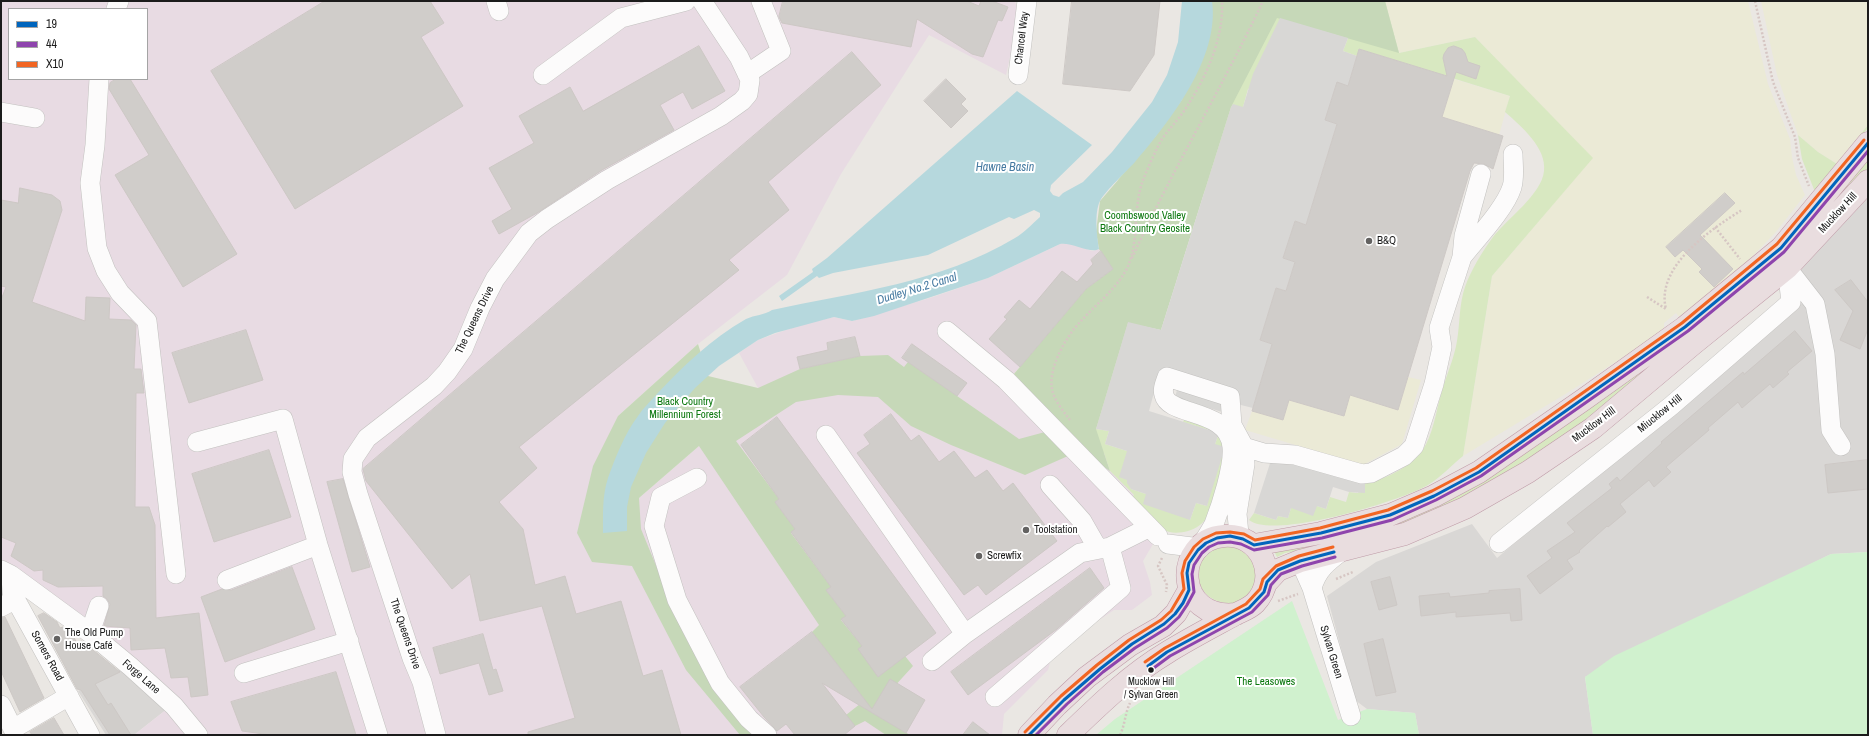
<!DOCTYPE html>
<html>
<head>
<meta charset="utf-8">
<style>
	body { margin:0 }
	#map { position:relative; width:1869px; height:736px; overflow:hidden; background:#eae7e3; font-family:"Archivo Narrow",sans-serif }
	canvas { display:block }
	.frame { position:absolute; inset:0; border:2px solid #1b1b1b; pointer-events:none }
	.legend { position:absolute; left:8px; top:8px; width:140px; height:72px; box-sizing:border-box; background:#fff; border:1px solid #a4a4a4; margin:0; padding:5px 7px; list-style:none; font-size:12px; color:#1b1b1b }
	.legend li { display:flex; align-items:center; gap:8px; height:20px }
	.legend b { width:20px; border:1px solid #a4a4a4 }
</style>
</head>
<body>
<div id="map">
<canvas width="1869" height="736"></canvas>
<div class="frame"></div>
<ul class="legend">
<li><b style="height:5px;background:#0065bd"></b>19</li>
<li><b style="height:5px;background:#8e44ad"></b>44</li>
<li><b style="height:5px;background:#f26522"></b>X10</li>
</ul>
</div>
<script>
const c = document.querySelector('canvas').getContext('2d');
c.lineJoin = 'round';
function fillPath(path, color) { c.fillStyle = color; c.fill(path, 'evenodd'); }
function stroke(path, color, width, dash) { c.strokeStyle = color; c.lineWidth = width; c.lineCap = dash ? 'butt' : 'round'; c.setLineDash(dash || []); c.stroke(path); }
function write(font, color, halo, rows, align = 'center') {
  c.font = font + ' "Archivo Narrow",sans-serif'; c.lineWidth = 4; c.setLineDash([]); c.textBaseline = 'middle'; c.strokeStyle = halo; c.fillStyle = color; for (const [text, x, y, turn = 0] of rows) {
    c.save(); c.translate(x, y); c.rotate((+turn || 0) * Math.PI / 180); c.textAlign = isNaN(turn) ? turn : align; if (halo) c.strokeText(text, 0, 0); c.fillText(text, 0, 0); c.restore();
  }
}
const residential = new Path2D(`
	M1868,198V552L1831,554L1585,677L1593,735H1419L1415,713L1367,709L1355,700L1327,596L1376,562L1472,524L1497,558L1802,303L1801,268Z
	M120,670L167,709L134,735H106L78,691Z`);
const industrial = new Path2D(`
	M1,1H1015L1019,17L1006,75L929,35L841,174L787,275L698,344L618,416L639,498L699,446L758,388L739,353L758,340L805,323L834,317L852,321L933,297L988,278L1060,244L1066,243L1076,245L1092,251L1099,249L1113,269L1086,289L1014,374L1104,453L1110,471L1134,495L1131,498L1162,529L1143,561L1150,582L1152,595L1132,610H1114L1099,620L1087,622L1054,648L1048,670L1004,714L1002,735H209L181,700L1,563ZM9,9H147V79H9Z
	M167,709L188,735H134Z`);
const farmland = new Path2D(`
	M1385,1H1748L1768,84L1790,139L1792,157L1796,175L1805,195L1775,233L1747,262L1681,319L1676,313L1664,323V328L1639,347L1567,393L1463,456L1492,276L1592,158L1475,37L1399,53Z
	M1761,1H1868V125L1837,164L1818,152L1798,135L1777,75Z
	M1454,79L1510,96L1499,135L1442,117Z
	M1408,377L1421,380L1402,444L1363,465L1245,430L1252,411L1283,420L1289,400L1343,416L1350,395L1398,409Z`);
const grass = new Path2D(`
	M1212,1H1385L1399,53L1475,37L1593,158L1492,276L1463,456C1452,465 1440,478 1428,485C1401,501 1273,540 1249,520L1254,513L1276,520L1278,516L1288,518L1291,508L1317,506L1326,509L1330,497L1346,502L1349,492L1358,493L1365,482C1382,482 1413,465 1422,451C1433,435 1436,412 1441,394C1446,376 1454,359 1457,341C1460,324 1459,304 1465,287C1471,270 1482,252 1493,237C1507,219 1542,194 1544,171C1547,148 1521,126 1505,112L1510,96L1359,49L1357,56L1343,51L1348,38L1248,89L1243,107L1096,429L1109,431L1105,444L1127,451L1128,480L1131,489L1146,494L1190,520L1196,503L1207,506L1215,444L1219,433L1183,422L1185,418L1213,426L1225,439C1222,469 1223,521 1188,531C1180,533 1170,534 1162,529C1150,521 1141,507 1131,498L1134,495L1110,471L1104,453L1014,374L1086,289L1113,269L1099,249L1117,182L1213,7Z
	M1868,125V128L1825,182L1815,192L1802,159L1798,135L1818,152L1837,164Z
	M1868,155V172L1826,218L1559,443L1437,513L1338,544L1285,553L1277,557L1274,551L1331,540L1581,414Z
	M1217,546L1242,547L1258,567L1252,594C1247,596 1241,602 1236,603C1233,604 1229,603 1227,603C1204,602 1190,578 1203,558C1206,553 1212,549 1217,546Z`);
const forest = new Path2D(`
	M1212,1H1385L1399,53L1277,18L1231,107L1161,330L1128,323L1096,429L1110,471L1092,459L1014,374L1086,289L1113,269L1099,249L1096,232L1100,201L1155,137L1182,100L1212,26Z
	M698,344L708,376L758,388L800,369L860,356L888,355L904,367L908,362L1019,439L1045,432L1068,456L1025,475L951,445L911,426L878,397L838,395L796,402L736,441L779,499L775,502L795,529L791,533L831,587L826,590L846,616L841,620L862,646L878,677L905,656L913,666L871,712L910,735H886L865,721L855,726L846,715L865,700L812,632L819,625L699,446L639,498L641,529L680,624L758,735H740L686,670L632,566L592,562L577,533L593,466L618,416Z`);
const park = new Path2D(`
	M1868,552V735H1593L1585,677L1614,656L1831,554Z
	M1292,601L1338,720L1367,709L1415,713L1419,735H1096L1115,719Z`);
const parking = new Path2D(`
	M1280,18L1348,38L1343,51L1357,56L1348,86L1337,83L1325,120L1337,124L1306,225L1295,221L1283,258L1295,262L1286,291L1276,288L1260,340L1272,344L1253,408L1229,402L1225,413L1175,397L1178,387L1157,381L1149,411L1219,433L1215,444L1225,447L1207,506L1196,503L1190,520L1143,504L1146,494L1131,489L1127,483V480L1119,477L1127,451L1105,444L1109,431L1096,429L1128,322L1161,330L1231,107L1233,104L1243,107L1253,74Z
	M1273,454L1365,474V493L1349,492L1333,487L1326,509L1317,506L1313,516L1291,508L1288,518L1278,516L1276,520L1254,513Z`);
const water = new Path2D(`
	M1182,1H1212C1220,58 1170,121 1135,162C1126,172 1106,190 1100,201C1094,213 1097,236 1099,249C1090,254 1072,242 1060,244L988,278L874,316L852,321L834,317L775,333L758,340L719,366L695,388L665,423L646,453L631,487L627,507V531L603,533C603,515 602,496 608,478C615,458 625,433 638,416C643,408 650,402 656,395C683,366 711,339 746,319C755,315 764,315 772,310C855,292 940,283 1015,238C1024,233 1032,224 1040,217V213L1034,210L1014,219L1009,217L928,255L833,273L819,278L817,276L782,301L779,296L813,272L812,269L827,258L1017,91L1092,145L1051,185L1050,191L1053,195L1059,197L1063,193L1083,182L1112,152L1152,102L1167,75L1178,42Z`);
const building = new Path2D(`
	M325,1H430L444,23L421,37L463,106L295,209L211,71Z
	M783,1H967L979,6L981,1H992L1008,7L1002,21L998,20L983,57L972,54L917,19L911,47L782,23L779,17Z
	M1072,1H1160L1154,55L1130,91L1063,84Z
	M699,46L725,91L692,109L683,92L660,105L674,130L602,170L537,213L499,234L492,221L512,209L489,168L534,143L519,116L570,87L583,111Z
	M1454,46L1462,49L1465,53L1468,62L1480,66L1476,79L1456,72L1442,117L1503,136L1493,169L1484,164L1474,163L1470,171L1398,410L1350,395L1344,416L1289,400L1283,420L1252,411L1272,344L1260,340L1276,288L1286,291L1295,262L1283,258L1295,221L1306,225L1337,124L1325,120L1337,82L1348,86L1359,49L1447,76L1443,58L1444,54L1448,48Z
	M852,52L881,85L768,182L789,210L729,260L739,270L519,447L537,468L499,502L523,529L535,585L565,576L576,614L621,601L643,676L662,670L681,735H528V732L575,718L542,606L480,621L470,574L452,589L366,481L363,469Z
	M116,79H130L237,254L183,287L115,175L149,155L109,89L110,83Z
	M946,79L966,99L961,104L968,111L951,128L924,101Z
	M20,188L52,195L60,201L62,210L32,302L85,321L86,297L110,298L109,319L131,320L136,325L134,369H141L144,393H136L135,507H149L155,525L156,618L199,613L208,695L191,697L188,677L171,678L165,648L131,650L130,628L104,626L110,604L107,599L103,596V586L58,587L43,580V570L34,571L11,556L16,543L1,537V300L6,287L1,286V200L18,203Z
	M1725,193L1735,203L1700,235L1733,269L1714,287L1699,272L1702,269L1683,250L1675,257L1666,247Z
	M1101,251L1113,269L1086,289L1020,367L989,339L1007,319L1004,317L1019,300L1030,309L1062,271L1077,282L1093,264L1091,260Z
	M1851,280L1868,302V329L1860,349L1840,340L1853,311L1835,290Z
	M246,330L263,380L189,403L172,353Z
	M1795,331L1812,351L1787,372L1789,374L1773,388L1770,384L1742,408L1738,402L1708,428L1709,430L1666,467L1671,472L1654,487L1649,480L1620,504L1626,512L1608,527L1607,526L1579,551L1580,552L1567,560L1573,569L1540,594L1527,576L1552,558L1547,551L1575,532L1567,523L1612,488L1609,484L1617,477L1620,481L1662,443L1661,442L1743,372L1744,374Z
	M855,337L860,356L800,369L797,357L828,350L827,343Z
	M912,344L967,383L957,396L902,358Z
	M891,414L911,441L919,435L939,462L954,451L975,478L987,470L1003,491L1013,483L1057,541L986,595L978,585L964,595L857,453L870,444L864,435Z
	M777,417L936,633L878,677L858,649L862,646L841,619L846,616L826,590L831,587L791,532L795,529L775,502L779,499L741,445Z
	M269,450L291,517L214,542L192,474Z
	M1868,460V489L1828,493L1825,465Z
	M343,479L370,567L352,572L327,482Z
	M292,567L315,629L225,662L201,597L222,589L231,590Z
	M1090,568L1104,588L1057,629L968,695L951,672Z
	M1390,577L1397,605L1379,610L1371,582Z
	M1520,589L1522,620L1511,621L1510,613L1456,617V612L1421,616L1419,596L1449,593L1450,597L1489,593V591Z
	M44,613L57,622L60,628L63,627L72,634L77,643L82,641L120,672L95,684L108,705L111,703L131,735H110L81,690L77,689L38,616Z
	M5,617L44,698L20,712L1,671V618Z
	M812,632L872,709L890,679L925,700L906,733L822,683L855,726L844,735H795L786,724L777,731L764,717L740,687Z
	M483,634L493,670L496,669L503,691L489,695L479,663L440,674L433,648Z
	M1383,639L1396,692L1376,696L1364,644Z
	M336,672L356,735H271L242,731L231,702Z
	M54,718L64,735H32L30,732Z
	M973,722L990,735H963Z`);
const path = new Path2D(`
	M1755,1L1773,82L1795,137L1798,158L1809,186
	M1715,227L1740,259
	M1132,258C1172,170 1222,88 1263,1
	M1647,297L1666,309C1655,267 1711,229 1742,210
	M1070,420C1063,411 1054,400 1052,389C1048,368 1066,336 1081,321C1096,304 1118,288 1128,266C1139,241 1133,210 1142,183C1145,174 1157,147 1162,139C1169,129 1177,121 1184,111C1205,80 1224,39 1222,1
	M1162,558L1158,566L1167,585L1166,592
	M1336,579L1353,572
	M1278,601L1298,594
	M1120,735C1125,725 1125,713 1130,703`);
const minor = new Path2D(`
	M496,1L499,11
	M116,9L119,1
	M747,74L781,51L761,1
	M543,75L621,18L686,1
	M1018,75L1027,1
	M99,79L95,145L90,183L97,248L106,271L120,293L147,321L176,574
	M1,112L35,118
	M1481,174L1464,236L1462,257C1476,239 1505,209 1512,187C1515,177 1513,164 1513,154
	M1787,268L1815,304L1825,354L1831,430L1841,446
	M947,331L1006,380L1158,536
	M826,435L965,634L1080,553L1110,547L1148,528
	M197,442L283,419L318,545L378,735
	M1244,447L1264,453L1295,455L1362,474L1371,473L1404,456L1414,446L1434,384L1442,347L1439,328L1462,257
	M697,478L661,497L654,526L677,600L720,683L749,719L767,735
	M1050,485L1082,521L1098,549
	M1499,543L1671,406L1791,302L1787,268
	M1168,544L1200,548C1204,540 1210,532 1214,524C1221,506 1234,466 1232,447C1229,408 1169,417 1164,395C1162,389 1165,383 1167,377L1230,397L1232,425L1244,447L1245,464L1237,514L1239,534L1243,539
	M1300,561L1312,588L1351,716
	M1,570L11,575L90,633L131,667L174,706L198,735
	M11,575L12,593L90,735
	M227,580L318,545
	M1312,588C1317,570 1327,562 1342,551
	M1,607L16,599
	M90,633L99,606
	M932,661L965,634
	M244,673L349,641
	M995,697L1121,588L1110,547
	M1,705L13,729L69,696
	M436,735L422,682L412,658L358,494L352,472L353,459L367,438L434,386L447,372L463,349L480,308L495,279L529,233L547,219L607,180L721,116L742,101L748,94L750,80L739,57L702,1`);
const highway = new Path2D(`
	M1254,545L1321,533L1390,515L1434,496L1479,472L1583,400L1685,327L1781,248L1868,143
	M1267,582L1278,570L1300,561L1405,534L1465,508L1528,472L1593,428L1693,344L1787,268L1868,181
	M1029,735L1057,705L1087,677L1130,645L1163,626L1176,613L1189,590
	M1068,735C1099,705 1131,674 1168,652C1189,639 1212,627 1234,615C1241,611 1249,609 1255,603C1280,577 1261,533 1224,536C1172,540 1175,621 1236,614`);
const bus1 = new Path2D(`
	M1148,666L1167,652L1249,608L1264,592L1267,582L1278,570L1300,561L1334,552
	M1029,735L1064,700L1100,669L1132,644L1164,624L1175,614L1183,603L1189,590L1187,573L1189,563L1198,550L1206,543L1217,538L1230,536L1243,539L1254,545L1321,533L1390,515L1434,496L1479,472L1685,327L1781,248L1868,143`);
const bus2 = new Path2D(`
	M1151,670L1170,656L1252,612L1268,595L1271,585L1281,574L1302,566L1335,557
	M1036,735L1067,704L1103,672L1135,648L1167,628L1179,617L1187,605L1194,592L1192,574L1194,565L1202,553L1209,547L1218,543L1230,542L1241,544L1254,550L1322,538L1392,520L1436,500L1481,476L1688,331L1784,252L1868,151`);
const bus3 = new Path2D(`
	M1145,662L1165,648L1246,604L1260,589L1263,579L1276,566L1299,556L1333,547
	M1025,732L1061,696L1097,665L1129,640L1161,620L1171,611L1184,589L1182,573L1185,561L1194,547L1203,539L1216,533L1230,532L1244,534L1255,540L1320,528L1388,510L1432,491L1476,468L1682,323L1777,244L1864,140`);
const markers = [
	[1369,241,4,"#636261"],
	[1026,530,4,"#636261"],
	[979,556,4,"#636261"],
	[57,639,4,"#636261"],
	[1151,670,3.5,"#1b1b1b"]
];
const busNames = [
	["Mucklow Hill",1151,682],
	["/ Sylvan Green",1151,695]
];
const streetNames = [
	["Chancel Way",1022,38,-83],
	["Mucklow Hill",1838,213,-47],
	["The Queens Drive",475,320,-64],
	["Miucklow Hill",1660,414,-39],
	["Mucklow Hill",1594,425,-37],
	["The Queens Drive",405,634,71],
	["Sylvan Green",1331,652,73],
	["Somers Road",47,656,61],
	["Forge Lane",141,677,41]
];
const parkNames = [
	["Coombswood Valley",1145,216],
	["Black Country Geosite",1145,229],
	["Black Country",685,402],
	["Millennium Forest",685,415],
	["The Leasowes",1266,682]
];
const poiNames = [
	["B&Q",1377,241],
	["Toolstation",1034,530],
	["Screwfix",987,556],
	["The Old Pump",65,633],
	["House Café",65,646]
];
const waterNames = [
	["Hawne Basin",1005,168],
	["Dudley No.2 Canal",917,289,-17]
];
fillPath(residential, '#d9d7d5');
fillPath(industrial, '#e8dbe3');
fillPath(farmland, '#ebead6');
fillPath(grass, '#d8e8c1');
fillPath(forest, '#c6d8b8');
fillPath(park, '#d0f1ce');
fillPath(parking, '#d8d7d5');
fillPath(water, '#b6d8dd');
fillPath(building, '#d0cdca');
stroke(building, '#cdc8c5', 1);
stroke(minor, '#c2c1bf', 20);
stroke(highway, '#bf9ba7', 23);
stroke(path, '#d6c6c3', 2.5, [2, 2]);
stroke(minor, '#fcfbfb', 19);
stroke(highway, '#e9dddf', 22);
stroke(bus1, '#0065bd', 3);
stroke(bus2, '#8e44ad', 3);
stroke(bus3, '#f26522', 3);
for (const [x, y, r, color] of markers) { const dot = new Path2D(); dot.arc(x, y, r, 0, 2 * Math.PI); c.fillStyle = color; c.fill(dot); stroke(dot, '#fff', 1.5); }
write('10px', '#1b1b1b', '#fff', busNames);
write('11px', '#1b1b1b', '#fff', streetNames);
write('11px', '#0b770e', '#fff', parkNames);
write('11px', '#1b1b1b', '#fff', poiNames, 'left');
write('italic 12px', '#467aa1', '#fff', waterNames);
</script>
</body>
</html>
